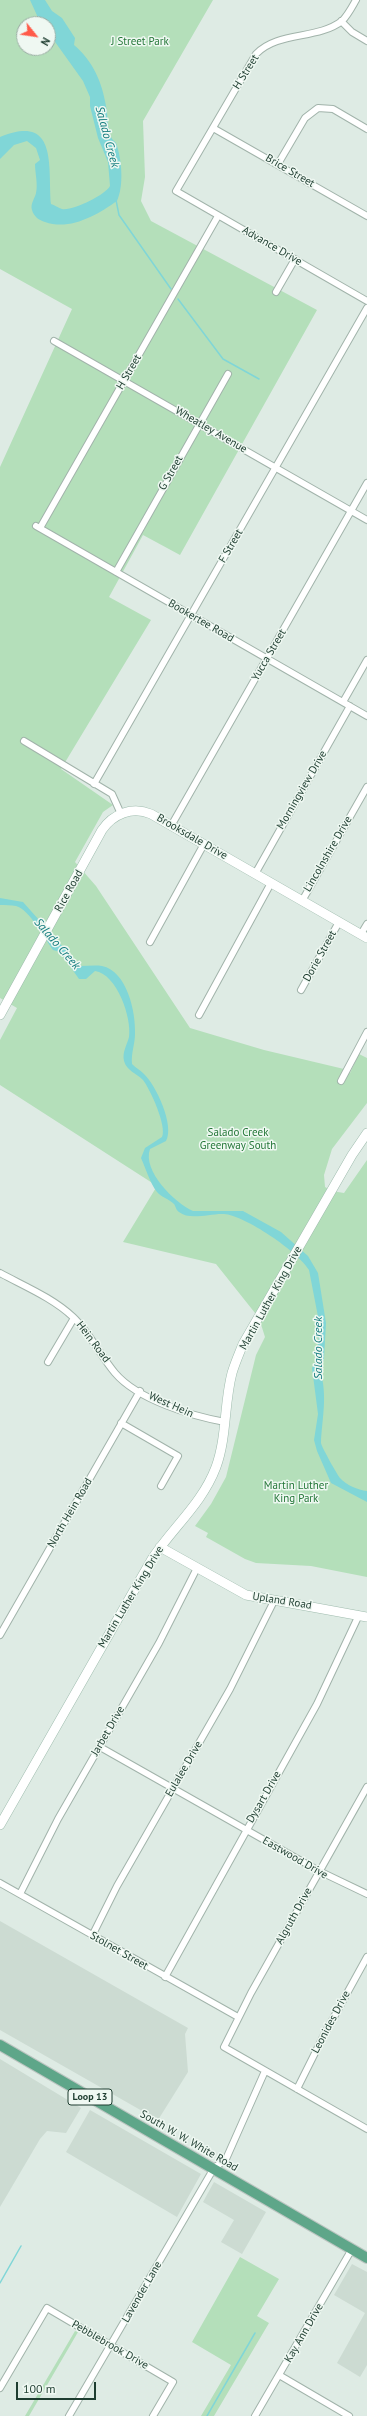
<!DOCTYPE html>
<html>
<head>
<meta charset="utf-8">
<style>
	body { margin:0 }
	#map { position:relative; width:367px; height:2416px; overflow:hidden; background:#deebe4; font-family:"PT Sans",sans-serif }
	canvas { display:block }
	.north { position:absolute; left:16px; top:16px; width:40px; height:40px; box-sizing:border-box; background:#eff8f2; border:1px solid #9bada4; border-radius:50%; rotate:120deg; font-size:11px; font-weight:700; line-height:16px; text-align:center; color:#1e3d30 }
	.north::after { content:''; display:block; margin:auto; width:14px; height:18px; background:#ff5b49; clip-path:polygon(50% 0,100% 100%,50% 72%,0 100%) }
	.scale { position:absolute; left:16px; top:2382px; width:80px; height:18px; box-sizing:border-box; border:2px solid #1e3d30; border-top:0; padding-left:5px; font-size:12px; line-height:14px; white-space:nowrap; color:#1e3d30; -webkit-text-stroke:3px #eff8f2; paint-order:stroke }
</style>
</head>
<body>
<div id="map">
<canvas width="367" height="2416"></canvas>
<div class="north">N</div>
<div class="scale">100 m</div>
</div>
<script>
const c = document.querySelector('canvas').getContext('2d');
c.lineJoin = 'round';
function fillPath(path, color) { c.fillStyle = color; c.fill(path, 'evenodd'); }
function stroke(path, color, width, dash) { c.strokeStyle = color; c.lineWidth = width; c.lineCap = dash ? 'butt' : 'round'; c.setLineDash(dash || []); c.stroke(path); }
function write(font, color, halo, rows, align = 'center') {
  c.font = font + ' "PT Sans",sans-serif'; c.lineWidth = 3; c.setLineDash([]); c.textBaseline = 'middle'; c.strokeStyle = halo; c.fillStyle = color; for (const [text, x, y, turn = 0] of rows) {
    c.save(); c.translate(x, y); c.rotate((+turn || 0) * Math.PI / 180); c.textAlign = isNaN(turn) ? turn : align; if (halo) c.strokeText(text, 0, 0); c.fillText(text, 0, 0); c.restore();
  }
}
const built = new Path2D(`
	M0,1921L188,2028L185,2034L188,2072L158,2120L0,2030Z
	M0,2059L81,2108L66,2133L47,2131L40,2139L0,2207Z
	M90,2110L201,2174L177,2217L66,2152Z
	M214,2182L266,2212L242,2254L221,2242L234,2220L203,2202Z
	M352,2264L367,2272V2365L360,2377L337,2363L365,2313L334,2295Z`);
const green = new Path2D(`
	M0,0H213L143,121L145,177L141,201L151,221L317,310L180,555L143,535L109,597L151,620L61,769L113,805L103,812L75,862L96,886L190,1028L264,1050L344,1069L350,1073L359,1054L367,1058V1103L332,1149L324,1175L325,1187L332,1191L344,1193L367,1160V1577L311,1566L256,1563L245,1559L206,1537L208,1533L195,1526L211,1504L226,1477L256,1355L265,1337L259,1318L216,1264L123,1242L157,1186L0,1085V1040L17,1008L0,998V467L72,309L0,269ZM24,24H48V48H24Z
	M240,2257L279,2279L257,2316L269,2323L214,2416H201L231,2365L192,2342Z
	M75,2331L78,2332L29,2416H25Z`);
const water = new Path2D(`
	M30,0H45L52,11L62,18L75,38L74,45C93,61 102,82 106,106C108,116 107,127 111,137C112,140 115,141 116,143C122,159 124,186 117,201C97,215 70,231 45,222C39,220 34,217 32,210C30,204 35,198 36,193C38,184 35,173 35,164L40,160L36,148L27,141L14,145L0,159V137C58,113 48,166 51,204C54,205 59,208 62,209C73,211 105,195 110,186L108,162L98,138L90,106V97L83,81L48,32V24L40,22Z
	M0,898L23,902L80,966C87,966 95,965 102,966C127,971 136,1012 135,1034C135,1044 131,1053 132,1064C136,1068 140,1070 144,1074C156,1085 175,1126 166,1141L150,1149C142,1171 175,1203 193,1211H243L281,1232L308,1256L318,1273L326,1323L324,1359L320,1370C328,1396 322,1418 321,1443C321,1446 338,1476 340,1478C346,1485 358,1490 367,1491V1502L331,1483L317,1451L314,1440L318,1414L312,1368L316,1361L320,1327L309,1270C299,1252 244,1215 224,1214C211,1213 190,1221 179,1212C176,1210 176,1207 174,1204C169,1199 161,1197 157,1192C150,1183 146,1169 141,1158L145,1148L162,1137C167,1126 150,1089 143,1080C136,1073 127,1071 124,1061C122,1052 127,1045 129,1037C132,1018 117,974 95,971L86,979H79L60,952L53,950C45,939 30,910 16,906C11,905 5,905 0,905Z`);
const stream = new Path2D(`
	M116,200L119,215L171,289
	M178,299L223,359L259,379
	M0,2283L21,2246
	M207,2416L255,2333`);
const street = new Path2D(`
	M356,0C352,7 348,15 342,21C317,40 278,31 256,54L176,191L367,301
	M341,21L352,32L367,41
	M213,128L367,216
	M278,164L305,118L318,108L333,109L367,129
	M276,292L295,259
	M54,341L367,520
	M36,526L367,716
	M40,528L218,216
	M116,572L228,374
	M343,702L367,660
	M24,741L112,794L121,814
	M94,784L367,308
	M171,826L367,483
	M255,874L350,706
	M302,901L367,787
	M361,934L367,924
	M150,942L204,844
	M301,990L339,922
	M199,1015L271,883
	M341,1081L367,1032
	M0,1273C24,1286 53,1298 73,1317C90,1333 100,1355 115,1373C138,1400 192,1416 225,1422
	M48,1362L74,1318
	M121,1423L178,1456L161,1486
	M0,1635L140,1391
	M100,1747L319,1871L367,1894
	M367,1787L251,1993L224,2047L367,2129
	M0,1883L238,2017
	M20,1894L58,1819L159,1643L197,1568
	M92,1936L117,1886L230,1689L274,1601
	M165,1977L317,1704L359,1615
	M297,2089L324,2035L367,1957
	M279,2375L349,2416
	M0,2388L47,2308L173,2382L153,2416
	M69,2416L214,2168L226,2159L265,2071
	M255,2416L352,2249`);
const secondary = new Path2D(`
	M0,1015L102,830C113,814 132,806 151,814L367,938
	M160,1547L246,1595L367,1617
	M0,1825L152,1559C173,1527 202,1504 216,1467C227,1437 224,1403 232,1373C235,1363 239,1354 243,1344L352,1155L367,1133`);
const primary = new Path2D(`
	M0,2045L367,2258`);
const shields = [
	[90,2097,44]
];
const shieldNames = [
	["Loop 13",90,2097]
];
const parkNames = [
	["J Street Park",140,42],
	["Salado Creek",238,1133],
	["Greenway South",238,1146],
	["Martin Luther",296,1486],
	["King Park",296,1499]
];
const streetNames = [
	["H Street",246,72,-58],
	["Brice Street",290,171,30],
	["Advance Drive",272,246,30],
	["H Street",129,372,-60],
	["Wheatley Avenue",211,430,30],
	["G Street",171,473,-61],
	["F Street",231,546,-60],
	["Bookertee Road",201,621,30],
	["Yucca Street",269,655,-60],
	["Morningview Drive",302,790,-60],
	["Brooksdale Drive",192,837,30],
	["Lincolnshire Drive",328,854,-60],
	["Rice Road",69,891,-61],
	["Dorie Street",320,956,-61],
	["Martin Luther King Drive",271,1298,-61],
	["Hein Road",93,1342,53],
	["West Hein",171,1405,24],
	["North Hein Road",70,1513,-60],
	["Martin Luther King Drive",131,1597,-59],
	["Upland Road",282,1601,9],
	["Jarbet Drive",108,1731,-60],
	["Eulalee Drive",184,1769,-60],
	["Dysart Drive",264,1797,-60],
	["Eastwood Drive",295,1858,30],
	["Algruth Drive",294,1916,-61],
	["Stolnet Street",119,1951,30],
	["Leonides Drive",331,2022,-62],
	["South W. W. White Road",189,2141,30],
	["Lavender Lane",142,2292,-60],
	["Kay Ann Drive",304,2333,-60],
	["Pebblebrook Drive",110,2345,30]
];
const waterNames = [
	["Salado Creek",107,137,75],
	["Salado Creek",57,944,49],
	["Salado Creek",319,1348,-90]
];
fillPath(built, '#ccdbd2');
fillPath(green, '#b4dfba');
fillPath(water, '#80d6d7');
stroke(stream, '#80d6d7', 1.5);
stroke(street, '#a1b3aa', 8);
stroke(secondary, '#9ebbad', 10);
stroke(primary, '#bcc5c1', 12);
stroke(street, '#fff', 6);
stroke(secondary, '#fff', 9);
stroke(primary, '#5ea689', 10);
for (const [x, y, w] of shields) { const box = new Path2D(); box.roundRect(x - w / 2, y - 8, w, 16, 3); c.fillStyle = '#eff8f2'; c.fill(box); stroke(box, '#1e3d30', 1); }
write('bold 10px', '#1e3d30', null, shieldNames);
write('11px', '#247738', '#eff8f2', parkNames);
write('11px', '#1e3d30', '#eff8f2', streetNames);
write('italic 12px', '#137c7e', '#eff8f2', waterNames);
</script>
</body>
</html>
